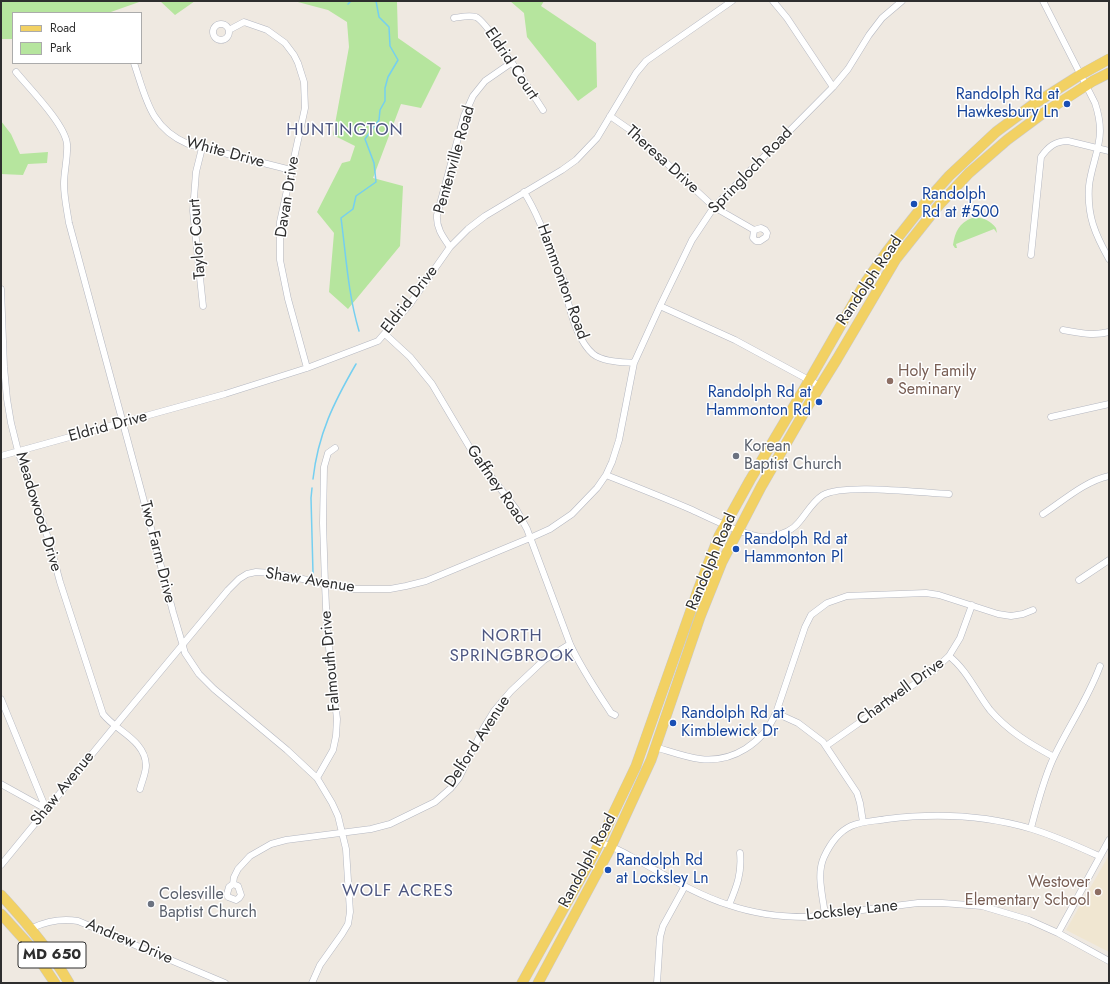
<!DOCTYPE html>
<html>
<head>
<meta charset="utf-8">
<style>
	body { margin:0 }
	#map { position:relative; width:1110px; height:984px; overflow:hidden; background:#efe9e1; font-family:Jost,sans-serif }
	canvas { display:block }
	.frame { position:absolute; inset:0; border:2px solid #2e2e2e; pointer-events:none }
	.legend { position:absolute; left:12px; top:12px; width:130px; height:52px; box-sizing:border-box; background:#fff; border:1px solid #ababab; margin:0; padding:5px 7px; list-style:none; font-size:12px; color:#2e2e2e }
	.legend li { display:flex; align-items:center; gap:8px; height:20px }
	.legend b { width:20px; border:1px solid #ababab }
</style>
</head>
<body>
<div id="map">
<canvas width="1110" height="984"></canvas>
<div class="frame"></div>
<ul class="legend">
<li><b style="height:5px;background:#f2d163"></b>Road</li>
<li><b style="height:11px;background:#b6e59e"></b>Park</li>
</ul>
</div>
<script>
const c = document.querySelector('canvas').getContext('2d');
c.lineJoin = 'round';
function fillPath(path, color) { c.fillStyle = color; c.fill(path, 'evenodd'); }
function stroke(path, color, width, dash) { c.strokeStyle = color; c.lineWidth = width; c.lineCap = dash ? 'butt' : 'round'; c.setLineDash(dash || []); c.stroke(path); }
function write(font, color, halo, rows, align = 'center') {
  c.font = font + ' Jost,sans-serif'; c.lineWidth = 3; c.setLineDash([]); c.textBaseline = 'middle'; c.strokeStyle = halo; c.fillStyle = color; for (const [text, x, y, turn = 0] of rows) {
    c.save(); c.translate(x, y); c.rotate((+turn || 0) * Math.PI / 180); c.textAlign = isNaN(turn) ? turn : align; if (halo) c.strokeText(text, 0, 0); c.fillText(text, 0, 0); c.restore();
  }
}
const education = new Path2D(`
	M1109,855V952L1066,930Z`);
const green = new Path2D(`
	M1,1H142L108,13H13V39H1Z
	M160,1H195L175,15Z
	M294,1H398L397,2L398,38L441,68L421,108L401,104L373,178L403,186L400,246L348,309L329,292L334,233L317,212L342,163L350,161L355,146L333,135L349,47L347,22L328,10Z
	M510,1H544L541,6L596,43L597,87L578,101L527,37L524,13Z
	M1,121L11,134L20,154L48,152L47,163L28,164L23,175L1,174Z
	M972,218C982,217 990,220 996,228L997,233L994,229L956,244L957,248H955L953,245C955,232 959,223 972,218Z`);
const stream = new Path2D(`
	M348,4L351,1
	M359,331C348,294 346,255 341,218L353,209L356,196L376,182L374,163L365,139L379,120L380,110L385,101V88L388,77L398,60L390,46L389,27L379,17L376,1
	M313,479C318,434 334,402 356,364
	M312,488L311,498L313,573`);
const minor = new Path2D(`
	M773,1L787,18L833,87
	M1043,1L1095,103C1098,112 1100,121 1100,131C1100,149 1091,167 1089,186C1087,216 1095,234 1109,259
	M454,18C461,17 469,15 476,17C487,21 533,95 543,110
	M213 32a8 8 0 1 1 16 0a8 8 0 1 1-16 0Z
	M229,30L244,22L267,30L285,43L294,55L298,63L304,82L305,108L280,222V260L288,299L307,368
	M134,63C146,98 150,128 188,144L291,170
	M16,72C29,88 65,124 67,144C68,157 64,171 64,184C64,197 67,210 69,223L141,490L173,612L185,653L199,674L214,689L287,750L317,778L332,803L338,816L346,849L350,912L348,924L342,934L320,965L312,983
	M610,116L633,132L714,207L754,230L753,238L756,241H760L766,237L767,233L765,230L761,228L754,230
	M202,148L196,172L193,211L203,306
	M524,192C539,216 547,241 557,268C559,272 562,277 564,281C565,285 565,289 566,293C570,312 578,341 593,354C603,362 622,362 634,363
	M450,247C443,237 436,228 437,215L464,116L473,96L485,81L511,63
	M1031,255L1041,157C1048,147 1055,141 1068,141L1109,151
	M1,289L4,367L7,399L11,423L18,451L49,541L60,582L103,714C116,731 145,740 146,765C146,773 142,781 140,789
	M660,306L735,340L820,386
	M1063,330C1079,333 1094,336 1109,332
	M385,334L410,357L432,384L473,453L516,509L527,529L570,644C581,668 596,690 611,713L615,715
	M1051,417L1109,404
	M1,456L225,394L307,368L378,341L410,304L450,247L468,229L485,216L562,170L576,160L597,138L636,73L646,61L732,1
	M606,475C634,486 662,497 690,509C708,517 752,540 770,537C780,535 793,530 799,522C807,513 812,502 823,495C844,483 922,493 949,494
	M1043,514C1063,501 1085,481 1109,476
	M1079,580L1109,560
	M949,656C967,670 976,692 990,710C1008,731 1030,744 1054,757
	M1,699L46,809
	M776,713L798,723L823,742L857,793L860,803L863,822
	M826,746L933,671L949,656L960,638L972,605
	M655,747C669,751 685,757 700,759C733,763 763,743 776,713L805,627L811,615L827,603L847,596L926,593L939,595L998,614L1011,616L1023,614L1033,610
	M317,778L333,750L336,736L337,719L327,630L325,584L323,523L324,467L328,453L335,448
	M1,784L46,809
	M1031,828C1037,805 1043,781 1053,759C1068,727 1088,699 1100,666
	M600,842C610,846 620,850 630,856C662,873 694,894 729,905C755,914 781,917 807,917L918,903H942L982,906L1029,920L1058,933L1109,961
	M1,865L115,726L228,590L239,579L247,574L256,572L273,573L352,589H390L406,586L426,581L530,538L550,529L572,514L597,488L606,475L612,462L619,440L634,363L660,306L692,240L714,207L833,87L848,69L869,35L882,18L902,1
	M233,884L238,886L241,895L239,898L236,900L228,897L227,894L229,887L233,884L234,877L238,869L250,856L271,844L286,840L371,829L390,824L435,802L451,788L459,778L483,729L494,711L511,691L544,660L570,644
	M729,905C737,886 742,873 740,853
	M825,915C823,897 816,874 824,857C830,844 838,832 851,826C862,821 875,821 887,819C935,813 985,815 1032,829C1055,836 1077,846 1099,856
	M32,928C47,921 61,918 78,921L225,983
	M1058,933L1109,840
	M657,983L660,937L663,926L685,886`);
const primary = new Path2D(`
	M1,895C27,923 50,950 69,983
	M1,914L30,946L55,983
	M522,983L594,854L636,766L698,590L719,536L750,480L810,379L865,283L888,250L925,203L949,176L996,132L1031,106L1080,75L1109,59
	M538,983L611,847L651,760L700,617L722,562L761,487L809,404L837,359L896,259L939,205L969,173L1007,140L1042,114L1093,81L1109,73`);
const markers = [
	[1067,104,4,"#1a4fb4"],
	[914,204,4,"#1a4fb4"],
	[890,381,4,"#8d6e63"],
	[819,402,4,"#1a4fb4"],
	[736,456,4,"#6b7280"],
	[736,549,4,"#1a4fb4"],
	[673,723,4,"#1a4fb4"],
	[608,870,4,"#1a4fb4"],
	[1098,892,4,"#8d6e63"],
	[151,904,4,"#6b7280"]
];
const shields = [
	[52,955,68]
];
const shieldNames = [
	["MD 650",52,955]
];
const streetNames = [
	["Eldrid Court",511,64,56],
	["White Drive",225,153,15],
	["Pentenville Road",455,160,-74],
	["Theresa Drive",662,160,42],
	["Springloch Road",751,171,-46],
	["Davan Drive",288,197,-81],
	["Taylor Court",198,239,-94],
	["Randolph Road",870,281,-56],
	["Hammonton Road",562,282,70],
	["Eldrid Drive",410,300,-52],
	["Eldrid Drive",108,427,-15],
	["Gaffney Road",496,485,55],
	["Meadowood Drive",38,512,73],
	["Two Farm Drive",157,552,76],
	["Randolph Road",712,562,-67],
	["Shaw Avenue",310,581,9],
	["Falmouth Drive",331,661,-95],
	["Chartwell Drive",901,692,-36],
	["Delford Avenue",478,742,-57],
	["Shaw Avenue",63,789,-51],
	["Randolph Road",588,861,-62],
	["Locksley Lane",852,911,-6],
	["Andrew Drive",129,942,23]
];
const transitNames = [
	["Randolph Rd at",1059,95,"right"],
	["Hawkesbury Ln",1059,113,"right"],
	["Randolph",922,195],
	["Rd at #500",922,213],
	["Randolph Rd at",811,393,"right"],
	["Hammonton Rd",811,411,"right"],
	["Randolph Rd at",744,540],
	["Hammonton Pl",744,558],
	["Randolph Rd at",681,714],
	["Kimblewick Dr",681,732],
	["Randolph Rd",616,861],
	["at Locksley Ln",616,879]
];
const educationNames = [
	["Holy Family",898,372],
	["Seminary",898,390],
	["Westover",1090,883,"right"],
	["Elementary School",1090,901,"right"]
];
const worshipNames = [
	["Korean",744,447],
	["Baptist Church",744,465],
	["Colesville",159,895],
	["Baptist Church",159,913]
];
const neighbourhoodNames = [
	["HUNTINGTON",345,131],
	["NORTH",512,637],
	["SPRINGBROOK",512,657],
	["WOLF ACRES",398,892]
];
fillPath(education, '#f0e6d1');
fillPath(green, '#b6e59e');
stroke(stream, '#75cff0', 1.5);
stroke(minor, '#b4b7c1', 7);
stroke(primary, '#c9c9c9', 11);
stroke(minor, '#fff', 6);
stroke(primary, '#f2d163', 10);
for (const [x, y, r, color] of markers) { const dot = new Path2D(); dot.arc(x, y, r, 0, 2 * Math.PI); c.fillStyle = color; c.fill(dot); stroke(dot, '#fff', 1.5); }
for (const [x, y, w] of shields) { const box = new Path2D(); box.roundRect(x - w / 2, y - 13, w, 26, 3); c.fillStyle = '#fff'; c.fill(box); stroke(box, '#2e2e2e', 1); }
write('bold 15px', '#2e2e2e', null, shieldNames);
write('16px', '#2e2e2e', '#fff', streetNames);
write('16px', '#164399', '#fff', transitNames, 'left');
write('16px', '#785e54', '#fff', educationNames, 'left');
write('16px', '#5b616d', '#fff', worshipNames, 'left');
c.letterSpacing = '1px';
write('17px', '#4d5680', '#fff', neighbourhoodNames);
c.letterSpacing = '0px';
</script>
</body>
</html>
